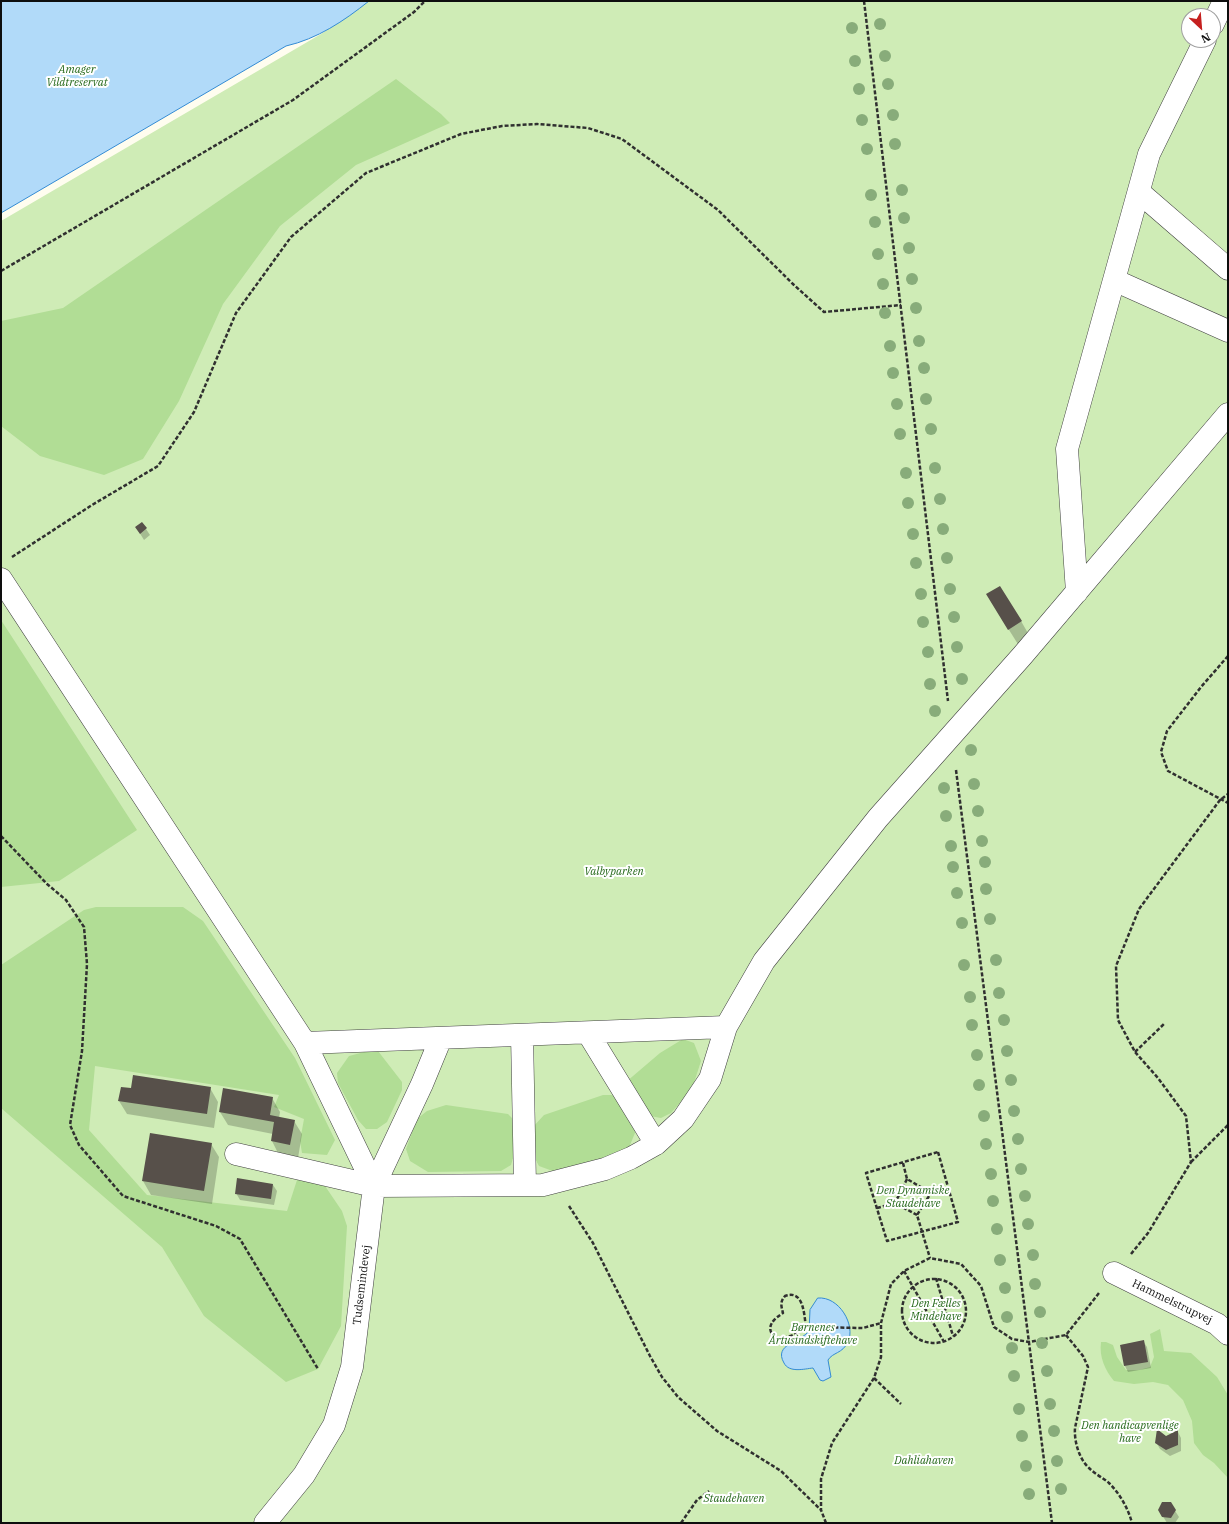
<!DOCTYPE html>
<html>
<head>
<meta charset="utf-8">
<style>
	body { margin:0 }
	#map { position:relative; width:1229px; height:1524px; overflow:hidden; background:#fffdef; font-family:"IBM Plex Serif",serif }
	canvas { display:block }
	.frame { position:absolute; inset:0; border:2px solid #0e0e0e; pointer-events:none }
	.north { position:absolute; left:1181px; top:8px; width:40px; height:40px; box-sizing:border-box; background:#fff; border:1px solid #9f9f9f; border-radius:50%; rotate:154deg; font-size:11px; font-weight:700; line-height:16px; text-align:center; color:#0e0e0e }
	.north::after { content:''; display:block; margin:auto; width:14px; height:18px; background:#c5201f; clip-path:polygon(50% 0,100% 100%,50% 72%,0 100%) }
</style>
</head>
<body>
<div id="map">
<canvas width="1229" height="1524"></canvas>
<div class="frame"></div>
<div class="north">N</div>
</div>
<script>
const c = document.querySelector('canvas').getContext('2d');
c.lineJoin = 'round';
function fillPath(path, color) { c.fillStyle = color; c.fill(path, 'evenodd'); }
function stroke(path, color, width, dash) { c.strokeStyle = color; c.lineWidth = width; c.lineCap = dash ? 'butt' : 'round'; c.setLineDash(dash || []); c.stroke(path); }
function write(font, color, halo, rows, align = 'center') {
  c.font = font + ' "IBM Plex Serif",serif'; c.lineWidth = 4; c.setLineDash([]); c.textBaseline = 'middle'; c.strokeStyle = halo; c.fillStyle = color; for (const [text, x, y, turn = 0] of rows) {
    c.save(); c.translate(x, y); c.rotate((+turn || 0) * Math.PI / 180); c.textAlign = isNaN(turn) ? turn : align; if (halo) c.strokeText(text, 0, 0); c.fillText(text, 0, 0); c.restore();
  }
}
const green = new Path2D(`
	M365,1H1228V1523H1V221L321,34L344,18ZM1189,16H1213V40H1189Z`);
const forest = new Path2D(`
	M396,79L441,114L450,123L356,165L280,226L223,304L179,401L143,459L104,475L40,456L1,426V321L63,308Z
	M1,620L137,830L59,881L1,887Z
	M96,907H183L203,921L295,1058L335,1140L327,1155L302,1153L300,1141L304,1119L274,1107L279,1095L95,1066L89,1130L147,1195L287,1211L297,1180L323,1183L342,1211L347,1226L341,1326L318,1369L286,1382L204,1316L162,1247L1,1108V965L84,910Z
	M683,1039L694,1043L701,1061L692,1089L671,1113L661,1118L650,1116L626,1082L660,1053Z
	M372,1050L378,1051L402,1082V1090L387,1122L377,1129H366L358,1120L338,1083L337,1073L349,1056Z
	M603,1095H612L617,1098L637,1128L628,1150L558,1173L539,1166L532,1153L533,1127L544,1115Z
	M446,1105L508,1114L514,1120V1155L511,1165L501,1171L428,1172L410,1161L406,1149L417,1119L427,1111Z
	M1160,1329L1164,1351L1191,1353L1217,1377L1228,1395V1478L1214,1463L1203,1455L1194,1443L1192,1421L1183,1400L1168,1385L1153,1382L1134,1384L1114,1381C1105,1370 1099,1357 1101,1342H1106L1113,1345L1117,1357L1126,1370H1139L1150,1367L1154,1357L1150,1334Z`);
const water = new Path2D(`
	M1,1H369C344,21 317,39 286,46L1,213Z
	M818,1298C839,1296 856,1325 848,1342C842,1354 833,1352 828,1360L831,1377L823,1381L820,1380L813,1368C804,1369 789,1373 784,1363C773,1344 801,1342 809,1331L810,1310Z`);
const shadow = new Path2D(`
	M142,523L150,535L144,540L136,527Z
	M999,614L1021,621L1033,642L1021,649Z
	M210,1088L218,1102L214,1128L127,1114L119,1101L132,1089Z
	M272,1098L280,1112L279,1118L294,1121L302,1134L298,1158L279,1155L272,1141L273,1134L228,1125L220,1112Z
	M211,1144L219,1157L212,1204L151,1195L143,1181Z
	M273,1185L277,1191L274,1205L240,1200L236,1193Z
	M1143,1341L1147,1347L1151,1368L1128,1372L1125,1366L1121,1345Z
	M1178,1432L1181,1438V1451L1170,1456L1160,1449L1156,1442Z
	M1170,1503L1179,1517L1175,1523H1167L1159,1510Z`);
const building = new Path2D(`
	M142,522L147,528L140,534L135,527Z
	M1000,586L1022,621L1008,630L986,594Z
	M133,1075L211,1087L207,1114L118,1101L121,1087L131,1088Z
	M223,1088L273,1097L270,1115L295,1120L290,1145L271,1141L274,1122L219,1112Z
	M150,1133L212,1143L204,1191L142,1181Z
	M237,1178L273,1184L271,1199L235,1194Z
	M1144,1340L1148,1362L1124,1366L1120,1345Z
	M1157,1429L1166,1436L1178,1430V1445L1166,1450L1155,1443Z
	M1162,1502H1171L1176,1510L1171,1518L1162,1517L1158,1510Z`);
const path = new Path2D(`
	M864,1L948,701
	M1,271L293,100L414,12L425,1
	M12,557L92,505L158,466L194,412L236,313L291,237L366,173L461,134L502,126L537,124L588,128L622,139L718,210L794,285L824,312L901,305
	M1228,656L1201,687L1167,731L1161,752L1168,771L1228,803
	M956,770L1052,1523
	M1,836L47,884L66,900L84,927L87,964L82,1051L70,1125L79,1145L123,1196L216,1226L240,1239L318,1369
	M1135,1052L1164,1024
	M938,1152L958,1222L887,1241L866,1173Z
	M1191,1162L1228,1125
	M903,1163L907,1179L931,1193L917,1215L930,1258
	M907,1179L895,1203L917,1215
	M931,1193L949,1188
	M569,1206L593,1243L650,1356L662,1377L678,1397L717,1431L781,1471L821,1510
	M877,1208L895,1203
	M1131,1254L1148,1233L1191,1162L1186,1116L1158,1078L1135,1052L1118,1020L1116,966L1139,909L1220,800L1228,794
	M904,1271L944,1342
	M936,1278L953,1336
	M902 1311a32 32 0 1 1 64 0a32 32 0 1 1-64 0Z
	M806,1327C804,1315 804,1289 785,1296C780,1302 781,1305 783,1313C774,1319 765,1326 774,1337C785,1340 798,1334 806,1327L863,1328L881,1323
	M1066,1335L1083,1356L1088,1367L1075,1428C1074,1441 1079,1459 1089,1468C1095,1474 1103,1478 1109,1483C1120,1494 1128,1508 1132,1523
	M874,1378L901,1404
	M681,1523L697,1500L709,1491
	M826,1523L821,1510V1479L832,1443L874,1378L881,1357V1323L891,1284L904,1271L930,1258L961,1264L981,1286L994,1327L1012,1339L1029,1342L1066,1335L1099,1293`);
const minor = new Path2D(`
	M1213,24L1224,1
	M1139,192L1228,269
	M1114,280L1228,331
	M1,579L305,1043L374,1186
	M1077,592L1067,449L1149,154L1205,40
	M588,1033L656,1144
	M522,1035L525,1185
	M305,1043L726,1027
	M236,1154L374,1186L543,1185L605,1169L631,1158L656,1144L683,1119L710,1079L726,1027L764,961L878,818L1022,656L1228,414
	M1114,1273L1217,1324L1228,1334
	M265,1523L304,1475L334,1425L352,1367L374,1186L422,1084L441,1038`);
const trees = [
	[880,24],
	[852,28],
	[885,56],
	[855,61],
	[888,84],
	[859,89],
	[893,115],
	[862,120],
	[895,144],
	[867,149],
	[902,190],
	[871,195],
	[904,218],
	[875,222],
	[909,248],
	[878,254],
	[912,279],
	[883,284],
	[916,308],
	[885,313],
	[919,341],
	[890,346],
	[924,368],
	[893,373],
	[926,399],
	[897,404],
	[931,429],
	[900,434],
	[935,468],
	[906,473],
	[940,499],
	[908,503],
	[943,529],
	[913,534],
	[947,558],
	[916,563],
	[950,589],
	[921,594],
	[954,617],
	[923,622],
	[957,647],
	[928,652],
	[962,679],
	[930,684],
	[935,711],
	[971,750],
	[974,784],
	[944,788],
	[978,811],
	[946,816],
	[982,841],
	[951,846],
	[985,862],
	[953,867],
	[986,889],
	[957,893],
	[990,919],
	[962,923],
	[996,960],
	[964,965],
	[999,993],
	[970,997],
	[1004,1020],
	[972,1025],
	[1007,1051],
	[977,1055],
	[1011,1080],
	[979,1085],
	[1014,1111],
	[984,1116],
	[1018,1139],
	[986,1144],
	[1021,1169],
	[991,1174],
	[1025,1196],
	[993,1201],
	[1028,1224],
	[997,1229],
	[1033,1255],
	[1000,1260],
	[1035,1284],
	[1005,1288],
	[1040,1312],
	[1007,1317],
	[1042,1343],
	[1012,1348],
	[1047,1371],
	[1014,1376],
	[1050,1404],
	[1019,1409],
	[1054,1431],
	[1022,1436],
	[1057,1461],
	[1026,1466],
	[1061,1489],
	[1029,1494]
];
const parkNames = [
	["Amager",77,70],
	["Vildtreservat",77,83],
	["Valbyparken",614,872],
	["Den Dynamiske",913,1191],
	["Staudehave",913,1204],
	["Den Fælles",936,1304],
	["Mindehave",936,1317],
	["Børnenes",813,1328],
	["Årtusindskiftehave",813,1341],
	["Den handicapvenlige",1130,1426],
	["have",1130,1439],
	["Dahliahaven",924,1461],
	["Staudehaven",734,1499]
];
const streetNames = [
	["Tudsemindevej",362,1285,-83],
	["Hammelstrupvej",1172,1302,26]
];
fillPath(green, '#cfecb6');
fillPath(forest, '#b1dd95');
fillPath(water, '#b1daf9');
stroke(water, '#348bd4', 1);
fillPath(shadow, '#0003');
fillPath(building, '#57504a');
stroke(minor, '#414141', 23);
stroke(path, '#303030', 2.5, [4, 2]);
stroke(minor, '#fff', 22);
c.fillStyle = '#88ac7a';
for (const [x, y] of trees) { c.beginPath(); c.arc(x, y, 6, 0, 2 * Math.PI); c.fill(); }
write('italic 11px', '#26691b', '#fff', parkNames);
write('11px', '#0e0e0e', '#fff', streetNames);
</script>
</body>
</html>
